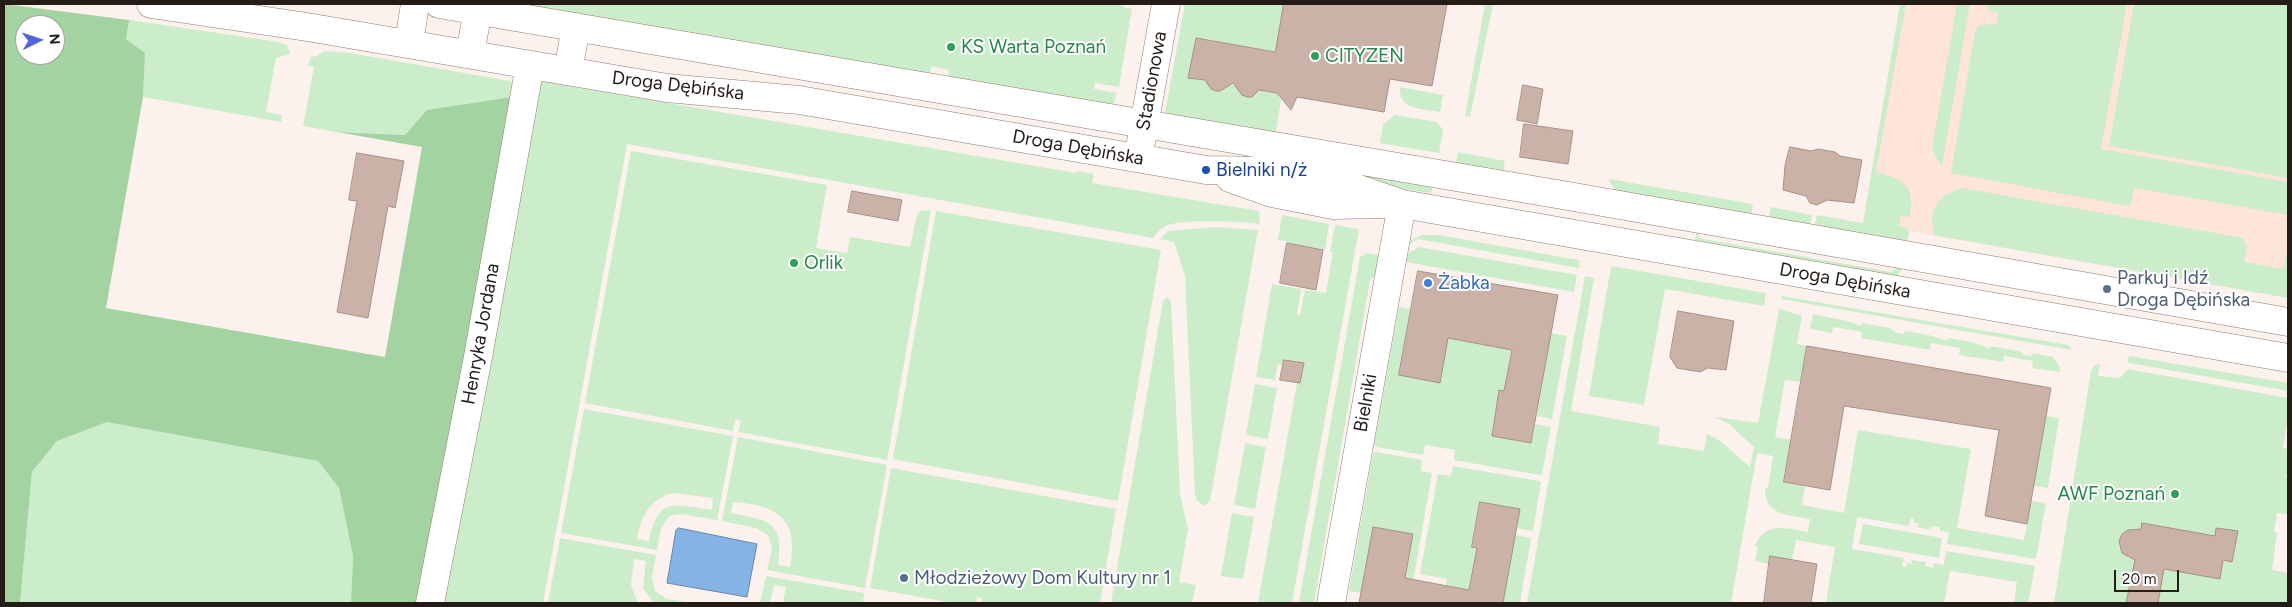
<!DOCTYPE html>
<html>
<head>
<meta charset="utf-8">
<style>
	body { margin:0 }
	#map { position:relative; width:2292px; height:607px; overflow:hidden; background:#fcf1ed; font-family:Figtree,sans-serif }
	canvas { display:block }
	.frame { position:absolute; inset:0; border:5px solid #251c18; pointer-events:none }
	.north { position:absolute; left:15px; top:15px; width:50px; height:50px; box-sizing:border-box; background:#fff; border:1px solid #a8a4a3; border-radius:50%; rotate:86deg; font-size:14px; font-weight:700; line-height:20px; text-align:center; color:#251c18 }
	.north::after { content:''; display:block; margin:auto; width:18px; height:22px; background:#5465db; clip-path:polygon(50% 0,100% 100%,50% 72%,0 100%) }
	.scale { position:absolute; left:2114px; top:570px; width:65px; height:22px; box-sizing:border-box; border:2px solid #251c18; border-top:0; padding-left:6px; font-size:15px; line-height:18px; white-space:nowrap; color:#251c18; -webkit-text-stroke:4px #fff; paint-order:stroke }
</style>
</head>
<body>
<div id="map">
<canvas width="2292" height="607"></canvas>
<div class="frame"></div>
<div class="north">N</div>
<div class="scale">20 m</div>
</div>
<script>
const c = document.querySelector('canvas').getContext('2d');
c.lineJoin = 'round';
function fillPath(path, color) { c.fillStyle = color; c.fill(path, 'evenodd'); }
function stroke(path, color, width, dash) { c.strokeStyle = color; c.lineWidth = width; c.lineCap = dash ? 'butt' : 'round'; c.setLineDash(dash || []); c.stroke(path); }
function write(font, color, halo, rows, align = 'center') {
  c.font = font + ' Figtree,sans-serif'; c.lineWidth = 4; c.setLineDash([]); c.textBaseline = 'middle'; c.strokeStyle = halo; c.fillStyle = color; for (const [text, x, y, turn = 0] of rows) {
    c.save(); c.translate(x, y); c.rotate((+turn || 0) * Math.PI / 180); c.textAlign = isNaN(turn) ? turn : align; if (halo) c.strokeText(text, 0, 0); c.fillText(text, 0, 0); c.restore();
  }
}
const built = new Path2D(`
	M1900,4H2288V298L1863,223Z`);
const green = new Path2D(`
	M508,4H1123V7L1132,9L1119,87L1095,83L1094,89L1116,93L1114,106L947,82L949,70L931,66L929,79L644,30L645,25L641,24L640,29Z
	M1185,4H1286L1276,52L1196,38L1189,77L1208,81L1211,89L1216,91L1223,89L1226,84L1239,86L1242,95L1252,97L1257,90L1277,93L1281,100L1275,138L1164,118Z
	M1485,4H1493L1470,117L1465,116Z
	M1900,4H1906L1876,172C1904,179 1915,186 1910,217L1901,216L1899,226L1907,228L1909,232L1906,248L1814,231L1817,215L1863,223Z
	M1957,4H1970L1942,166L1936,158L1932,148Z
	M1983,4H2127L2101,149L2288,182V215L2134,188L2131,203L2128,206L1951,173L1975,31L1980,25L1997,24L1998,13L1991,12Z
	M2134,4H2288V178L2109,146Z
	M129,20L279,42L287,45L290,54L276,58L266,112L282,115L281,122L143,97L145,53L126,39Z
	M325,51L350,53L510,81L513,84L512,97L427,111L405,135L337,132L303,126L314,67L308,65L311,57L317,56Z
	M540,81L1076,173L1077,171L1094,174L1092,183L1259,211L1260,224C1242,222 1177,218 1164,227C1160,229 1156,234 1153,238L627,144L543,603H438Z
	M1400,87L1443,95L1440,112C1423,109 1398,110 1400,87Z
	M1395,115L1437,122L1443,130L1439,153L1380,143L1383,124Z
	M631,151L827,185L816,248L847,253L850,237L910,247L917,215L920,211L931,210L887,460L738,432L741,422L738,419L735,420L733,431L585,403Z
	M1458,152L1505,161L1502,178L1456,163Z
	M1347,166L1434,181L1431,193L1409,190L1346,174Z
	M1609,179L1753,204L1750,221L1615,192Z
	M1962,188L2243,238L2247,247L2244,262L2284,269L2286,254H2288V298L1933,235C1935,230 1931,226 1932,220C1934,201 1945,193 1962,188Z
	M1771,207L1812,215L1809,230L1768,223Z
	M936,211L1161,250L1118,501L893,459Z
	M1282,215L1329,224L1325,250L1287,243V241L1278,240Z
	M1335,225L1359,229L1292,603H1258L1297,383H1300L1304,364L1284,360L1283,365L1278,364L1275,380L1256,377L1272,284L1301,289L1297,315H1300L1305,290L1326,293L1333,252L1330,251Z
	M1698,225H1700L1698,238L1891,272L1899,266L1903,268L1897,276L1695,240Z
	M1216,227L1258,230L1210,501L1204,506L1197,501L1195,494L1185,276L1174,242L1160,239L1168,231Z
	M1422,235H1439L1578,260L1580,262L1579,268L1418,239L1407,246V242Z
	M1419,247L1577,275L1574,292L1406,262L1407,254Z
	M1367,253L1383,256L1380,271L1370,280L1314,603H1299L1360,257Z
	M1611,266L1766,293L1764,306L1665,289L1644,405L1589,396Z
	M1585,276L1594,278L1571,411L1660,427L1658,444L1704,451L1707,434L1719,440L1750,467L1754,447L1729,424L1715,417L1758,423L1779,309L1802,316L1797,344L1807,346L1801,382L1785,380L1775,437L1791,440L1784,482L1805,486L1802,505L1844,513L1858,430L1971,449L1957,528L2024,540L2031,501L2046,503L2036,559L1947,544L1949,532L1940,531V527L1933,526L1931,530L1917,527L1918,523H1914V519L1911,518L1909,526L1857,517L1852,549L1904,558L1902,566L1906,567L1907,563L1911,564L1912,560L1926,562L1925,566L1933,568L1934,563L1944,565L1946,551L2035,566L2028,603H2014L2017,582L1950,571L1944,603H1826L1835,547L1796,540L1792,560L1769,564L1755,561L1758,547L1755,546C1764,521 1787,528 1808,532L1810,519C1789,514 1765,517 1765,488H1768L1773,456L1757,453L1731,603H1527Z
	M1781,296L2068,345L2072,350L1781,299Z
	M1167,297L1171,302L1180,494L1188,529L1179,582L1196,585L1192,603H1111L1163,301Z
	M1399,307L1411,309L1400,375L1440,382L1444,330L1459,340L1497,347L1513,342L1504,391H1499L1492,436L1531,443L1535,424L1551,427L1542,474L1540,475L1454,460L1455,450L1425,445L1423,455L1377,447L1374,444Z
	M1813,314L1847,321L1861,326L1862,323L1890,328L1897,333L1904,334L1905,331L1933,336L1947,341L1948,338L1976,343L1990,349V346L2019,351L2025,355L2032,356L2033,353L2053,357L2060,368L2059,372L2032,368L2033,361L2004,356L2003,362L1959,355L1960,348L1931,343L1930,350L1861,338L1862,332L1833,327L1832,333L1810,329Z
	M1551,333L1567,336L1552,419L1537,416Z
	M2130,356L2288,383V391L2129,363L2127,361Z
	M2100,364L2098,376L2120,378L2128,369L2288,398V418L2283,448L2288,449L2287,475H2283L2288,477V514L2277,513L2274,532L2277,533L2272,569H2268L2288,573V603H2054L2091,371L2095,365Z
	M1255,384L1277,388L1268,439L1246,435Z
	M584,409L733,436L717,520L682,514L669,516L661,529L657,550L561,533ZM674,493L713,498L712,510C675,505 658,495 649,541L637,539C641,516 650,498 674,493Z
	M2046,416L2059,418L2048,488L2034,486Z
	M107,422L318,461L339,488L353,556L351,603H20L32,472L57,441Z
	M738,437L887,465L865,588L767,570L772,549L768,535L756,528L722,521ZM733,502C779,505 799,520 790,567L778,565C785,521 769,521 731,513Z
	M1245,443L1266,447L1255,509L1234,505Z
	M1376,452L1422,460L1421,471L1432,473L1412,588L1399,585L1408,564L1413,534L1373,527L1361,593L1349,591L1373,453Z
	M1453,466L1539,481L1541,483L1533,531L1517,528L1520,509L1480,502L1472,547L1477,548L1468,598L1453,595L1455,587L1446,585L1447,579L1420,574L1438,474L1451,476Z
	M891,468L1116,509L1100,603H981L982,598L977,597L976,603H953L870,588Z
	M1232,513L1254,517L1243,579L1221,576Z
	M1863,524L1942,538L1939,558L1859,544Z
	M1515,535L1531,538L1520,603H1503Z
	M560,538L656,555L652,577L655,591L667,599L693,603H654L643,588L646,561L634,559L631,585L638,603H548Z
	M766,576L864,593L863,603H783L786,587L774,585L770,603H760Z`);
const forest = new Path2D(`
	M4,4L129,20L126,39L145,53L143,97L106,308L385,357L422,147L337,132L405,135L427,110L512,97L419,603H351L353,556L339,488L318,461L107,422L57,441L32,472L20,603H4ZM25,25H55V55H25Z`);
const water = new Path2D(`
	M679,528L757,544L747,597L667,583L676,530Z`);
const building = new Path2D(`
	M1284,4H1447L1432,86L1390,79L1384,112L1297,97L1291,110L1277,93L1259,90L1252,97H1247L1242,95L1233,83L1220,91H1216L1211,89L1205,80L1188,78L1196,38L1275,52Z
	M1523,85L1543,89L1537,124L1517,120Z
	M1524,124L1573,131L1568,164L1520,157Z
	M1790,147L1811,151L1818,149L1835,152L1840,156L1862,160L1854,203L1827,200L1817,205L1810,203L1806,196L1783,190L1785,166Z
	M357,153L404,161L395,208L388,206L368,318L337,312L357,201L349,200Z
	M852,191L902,200L898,221L848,212Z
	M1287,243L1323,250L1316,290L1280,283Z
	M1418,271L1558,295L1531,443L1492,436L1499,390L1504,391L1512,350L1448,338L1440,383L1399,375Z
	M1678,311L1734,321L1726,370L1708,368L1700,372L1677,368L1670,357Z
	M1807,346L2051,388L2027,524L1985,516L1999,430L1844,406L1830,490L1784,482Z
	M1284,360L1304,363L1300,383L1280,380Z
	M1480,502L1520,509L1503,603H1359L1373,527L1413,534L1405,578L1469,590L1477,548L1472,547Z
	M2142,523L2215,536L2216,528L2238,531L2232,562L2223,560L2220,579L2164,569L2158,603H2126L2135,560L2122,553L2119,541L2122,534L2128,530L2141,529Z
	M1770,556L1817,564L1811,603H1764Z`);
const minor = new Path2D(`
	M151,4L307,27L667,88L799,100L1206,170L1274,171L1327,178L1402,204L2288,358
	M439,4L1574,197L2288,322
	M409,43L415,4
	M470,54L478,10
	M568,71L576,27
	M1141,142L1166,4
	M1230,178L1272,193L1333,205L1383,204
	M430,603L478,357L530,65
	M1331,603L1402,204`);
const markers = [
	[951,47,5,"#2e9e5b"],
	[1315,56,5,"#2e9e5b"],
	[1206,170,5,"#1a4fb4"],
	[794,263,5,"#2e9e5b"],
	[1428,283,5,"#3f7fe0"],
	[2107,289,5,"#5c6f8a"],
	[2175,494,5,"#2e9e5b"],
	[904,578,5,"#5c6f8a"]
];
const leisureNames = [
	["KS Warta Poznań",961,47],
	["CITYZEN",1325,56],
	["Orlik",804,263],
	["AWF Poznań",2165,494,"right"]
];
const streetNames = [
	["Stadionowa",1152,81,-80],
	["Droga Dębińska",678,86,7],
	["Droga Dębińska",1078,148,10],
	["Droga Dębińska",1845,281,10],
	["Henryka Jordana",481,334,-80],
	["Bielniki",1366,403,-80]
];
const transitNames = [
	["Bielniki n/ż",1216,170]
];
const serviceNames = [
	["Parkuj i Idź",2117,278],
	["Droga Dębińska",2117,300],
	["Młodzieżowy Dom Kultury nr 1",914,578]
];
const shopNames = [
	["Żabka",1438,283]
];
fillPath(built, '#ffe4d9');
fillPath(green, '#cbedc9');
fillPath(forest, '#a3d3a1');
fillPath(water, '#85b4e4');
stroke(water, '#6886a7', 1);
fillPath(building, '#cab2a9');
stroke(building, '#a79086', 1);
stroke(minor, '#927b72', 29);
stroke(minor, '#fff', 28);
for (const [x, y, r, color] of markers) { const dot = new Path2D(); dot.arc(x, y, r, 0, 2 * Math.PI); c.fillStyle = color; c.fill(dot); stroke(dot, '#fff', 2); }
write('19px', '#27864d', '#fff', leisureNames, 'left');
write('19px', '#251c18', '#fff', streetNames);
write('19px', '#164399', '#fff', transitNames, 'left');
write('19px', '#4e5e75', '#fff', serviceNames, 'left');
write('19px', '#366cbe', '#fff', shopNames, 'left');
</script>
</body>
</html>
